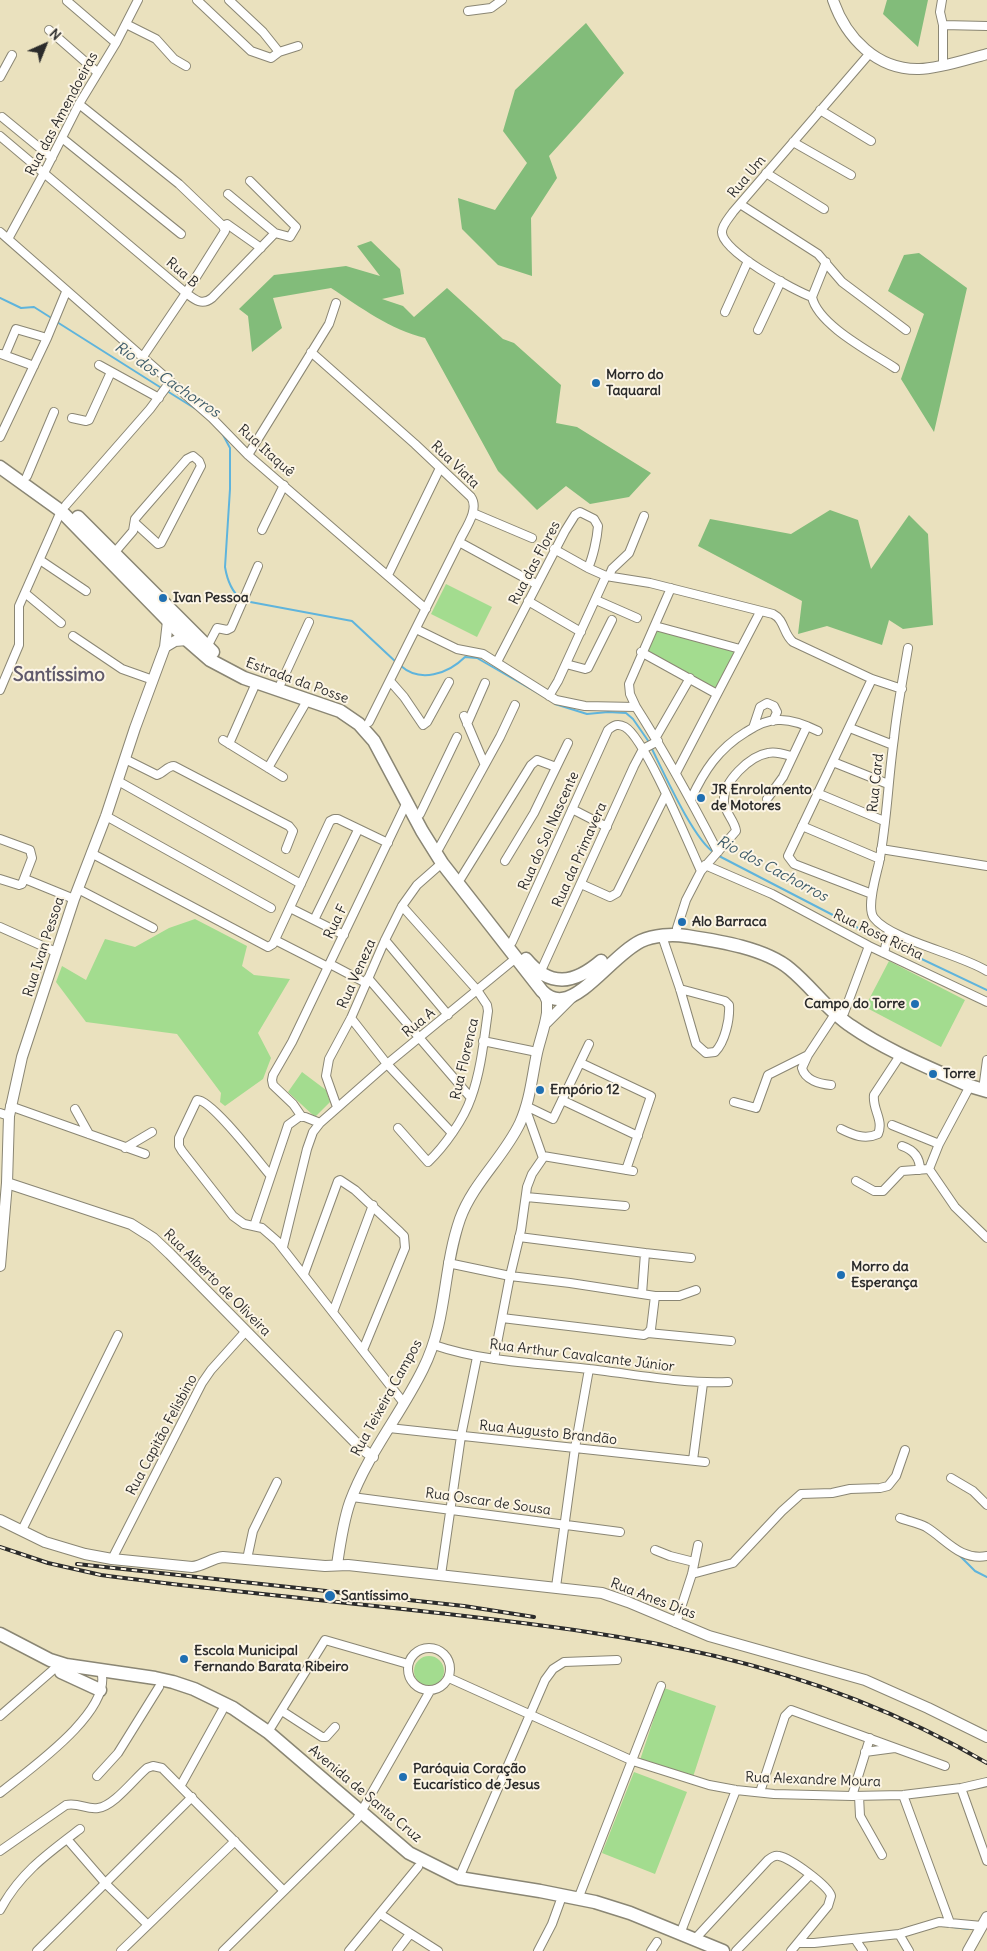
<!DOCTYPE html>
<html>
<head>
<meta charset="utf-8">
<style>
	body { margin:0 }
	#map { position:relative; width:987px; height:1951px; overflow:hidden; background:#eae1be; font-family:Delius,sans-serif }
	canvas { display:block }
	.north { position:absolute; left:20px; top:20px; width:50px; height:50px; -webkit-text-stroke:4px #fcf5e5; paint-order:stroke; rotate:44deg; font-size:14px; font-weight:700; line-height:20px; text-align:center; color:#2b2b2b }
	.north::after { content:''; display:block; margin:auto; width:18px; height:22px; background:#2b2b2b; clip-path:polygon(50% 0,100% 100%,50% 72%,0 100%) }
</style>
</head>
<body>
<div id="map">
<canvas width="987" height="1951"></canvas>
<div class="north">N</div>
</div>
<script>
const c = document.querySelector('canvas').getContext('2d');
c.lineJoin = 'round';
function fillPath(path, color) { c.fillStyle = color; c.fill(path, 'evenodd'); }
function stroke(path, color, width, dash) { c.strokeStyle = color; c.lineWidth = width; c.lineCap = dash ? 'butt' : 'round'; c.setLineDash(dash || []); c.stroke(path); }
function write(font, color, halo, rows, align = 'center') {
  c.font = font + ' Delius,sans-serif'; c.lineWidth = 4; c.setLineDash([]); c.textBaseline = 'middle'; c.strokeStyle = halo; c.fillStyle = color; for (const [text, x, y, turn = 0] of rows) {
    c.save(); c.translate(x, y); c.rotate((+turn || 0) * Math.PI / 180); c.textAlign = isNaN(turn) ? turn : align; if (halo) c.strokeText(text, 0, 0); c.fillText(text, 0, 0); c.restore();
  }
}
const green = new Path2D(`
	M446,584L492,607L477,637L431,614Z
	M654,629L738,650L717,692L642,652Z
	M195,919L247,946L242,966L254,975L290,979L258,1033L271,1058L263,1079L225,1106L220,1102L221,1093L177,1034L86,1022L56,982L62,966L86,980L105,939L135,947L169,928Z
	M889,961L965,1000L941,1047L865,1007Z
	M302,1072L326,1090L330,1102L315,1117L288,1092Z
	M414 1671a15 15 0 1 1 30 0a15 15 0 1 1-30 0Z
	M664,1688L716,1706L693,1777L640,1760Z
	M634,1772L687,1792L655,1874L602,1853Z`);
const forest = new Path2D(`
	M887,0H928L918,47L883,14Z
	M586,23L624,73L549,156L557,178L531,218L532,276L498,265L462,229L458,198L495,210L527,163L503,131L515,90Z
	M371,241L400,269L404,294L382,299L403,306L414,317L447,288L503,339L514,343L561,385L556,423L577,427L651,473L629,497L590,504L566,486L537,510L498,471L425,338C391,330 360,307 331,288L273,298L282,328L252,352L248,316L239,309L274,275L346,266L380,276L357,246Z
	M919,253L967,288L934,432L901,379L924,314L888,291L904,255Z
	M830,510L858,520L871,569L909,515L928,534L933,625L903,629L889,620L882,645L827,626L798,634L802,601L698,546L710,519L791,534Z`);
const stream = new Path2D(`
	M0,298L21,308L34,307L53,319
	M57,322L163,389
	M167,391L199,411
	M222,433L230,448V489L225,567C227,579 231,591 241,599
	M245,601L352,621L397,663
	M401,666C420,683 448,674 465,657L477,658L543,696
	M555,704L587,714L608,712L626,713L633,719L649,742
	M651,747C663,771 694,841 715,853
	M719,856L883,941
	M888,943L987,990
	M959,1555L975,1571L987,1577
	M946,1926L968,1929`);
const minor = new Path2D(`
	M197,0L251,51L271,58L279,52L298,46
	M229,0L263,32L279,52
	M942,0L940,12L943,25V64
	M67,1L116,43
	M468,11L491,8L502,0
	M126,24L156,39L174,59L186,66
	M943,25L987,26
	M49,30L97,72
	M0,77L12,55
	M79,104L179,184L223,226L225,231L186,293L142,358
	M820,110L871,141
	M2,117L52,158
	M0,136L186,293C195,300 202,306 212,298L275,233L290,237L296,227L250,181
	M62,138L181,234
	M793,142L851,175
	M766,173L824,209
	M228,194L275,233
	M740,204L818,254L842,282L906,330
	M223,226L227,224L261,248
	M0,232L212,418L248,455L426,609
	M8,239L44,173L79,104L116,43L138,0
	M826,262L812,297C818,325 871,352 895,368
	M812,297C795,291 721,251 722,232C722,225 729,218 733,212L870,53
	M725,312L748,261
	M758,330L781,281
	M47,338L66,292
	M311,352L415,444L471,497C480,510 464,530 459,542L369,722
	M1,354L34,366
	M99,365L159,398
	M72,418L86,421L89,420L111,372
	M0,437L47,338L16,329L5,355
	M248,455L329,324L336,303
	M27,476L54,412
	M66,505L150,409L170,382
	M473,513L532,538
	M262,530L284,485
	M459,542L536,584
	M554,549L588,568L606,576L650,583L773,614C785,620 783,634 793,642L872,679L902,689
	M115,552L133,531L135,519L140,513L187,459L193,456L199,461L201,466L161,543L158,544L135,523
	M40,560L86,591
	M388,575L440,468
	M609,576L612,569L629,553L644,516
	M25,593L61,623
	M596,600L637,618
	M528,601L581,632
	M655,626L740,649
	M416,629L457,649L483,654L556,700L585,706L636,707C666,754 692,802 718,852
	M73,636L122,669L153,680
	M207,647L217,628L227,630L231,628L258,566
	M908,648C903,678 897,708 894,738C888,780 887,822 879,863C876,876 866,908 874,918C891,940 960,954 987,971
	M641,652L717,694
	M497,662L565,531L575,515L580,512L594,519L598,526C597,539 593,557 588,568
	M566,664L585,669L588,668L612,620
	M872,679L788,856L794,864L872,894
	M390,681L404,697L423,725L427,722L449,682
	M281,683L309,622
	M0,690L19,645V606L61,511
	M549,696L558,681L606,576
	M636,707L630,694L629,684L671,588
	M464,716L484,763
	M467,724L485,683
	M753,728L760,707L767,703L774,706L777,712L773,721
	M850,728L893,745
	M656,737L690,678
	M223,740L283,777
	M229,744L256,683
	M125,759L157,775C164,773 167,766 174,766L289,826L293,831L286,849
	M833,762L888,784
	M268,768L308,699
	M676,773L760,612
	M118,781L301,884
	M817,793L884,821
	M691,799C704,771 718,749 746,732C755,726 766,720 778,720C791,719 806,725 818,731
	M767,799L783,777L807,726
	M572,809L607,827
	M420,814L457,737
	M106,816L271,908
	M802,826L880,859
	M0,839L30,850L32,858L22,884L19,885L0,879
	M439,848L500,737L515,705
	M881,849L987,866
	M91,853L268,947L273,944L330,821L334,819H338L388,843
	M505,861L534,813L568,743
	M705,865L772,894L869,946L987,1002
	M461,878L531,765L537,760L556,767
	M25,879L74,899
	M581,884L610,897L617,893L666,794
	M78,889L153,928
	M290,908L344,935
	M314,920L358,830
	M0,927L56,952
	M677,928L686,900L701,871L736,831C735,821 725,813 724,802C722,782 750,756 768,753C776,751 784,754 791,756
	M662,936L680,989L696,1044L706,1053L715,1052C725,1042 730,1019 729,1005L725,1001L680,989
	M275,940L328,967
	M385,940L448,1015
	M512,942L608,730C614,725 618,723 625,727C645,738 689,845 701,871
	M884,953L889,931
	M330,964L366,983
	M540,973L634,766L643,749L658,741
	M368,978L471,1098
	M844,1013L869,946
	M351,1018L387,1064L451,1132
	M483,1041L537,1052
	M808,1055L802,1068C805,1080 820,1084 831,1085
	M581,1063L651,1096L626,1170
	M984,1082L987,1060
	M970,1086L939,1144L929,1169L955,1207L987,1238
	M562,1100L638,1136
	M734,1102L756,1108L768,1075L808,1055L835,1014
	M10,1106L145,1154
	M526,1106L553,1119L589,1044
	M337,1107L326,1076L329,1059L351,1018L385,940L402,906L417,885L442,863
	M75,1109L89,1134
	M0,1113L9,1116
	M302,1117L293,1104L273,1085L272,1080L273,1075L292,1042L407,802
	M892,1125L939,1144
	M398,1128L428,1162C444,1147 464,1119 471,1098C481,1071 484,1039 488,1011L487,1005L477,990L402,906
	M841,1129C853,1135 865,1140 878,1134C884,1120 872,1109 874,1095L901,1054
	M902,1146C914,1150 920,1158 920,1170
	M125,1148L152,1132
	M543,1156L633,1171
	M270,1175C259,1162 211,1099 197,1100L179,1138V1146L182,1151L233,1216L244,1224L262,1228L277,1241L403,1402
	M856,1181L874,1191H883L902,1171L929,1169
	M526,1197L625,1206
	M254,1226L288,1125L299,1117H305L320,1123
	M519,1237L645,1253L642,1294
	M283,1247L307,1149L313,1132L320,1123L387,1064L516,958
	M645,1253L691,1258
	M448,1263L510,1276L570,1283L655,1296H679L696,1290
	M304,1274L338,1181L340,1180L355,1190L400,1232L404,1236L405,1248L363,1350
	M333,1312L373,1205
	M502,1318L644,1335L648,1333L651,1329L655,1296
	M648,1333L731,1341
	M434,1345C481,1361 531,1363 580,1368C629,1373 679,1384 728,1382
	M494,1359L510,1276L521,1230L527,1187L532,1174L543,1158L526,1110
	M389,1428L705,1462
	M693,1460L703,1383
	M951,1478L973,1491L987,1505
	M352,1497L620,1532
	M900,1518C908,1521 918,1523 926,1527C946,1539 960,1561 987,1556
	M22,1530L118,1335
	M655,1550L670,1556L694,1562
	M112,1559L202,1383L211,1370L246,1331
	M247,1559L253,1531L277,1482
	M692,1574L733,1563L782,1511L801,1494L832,1493L850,1489L880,1488L888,1486L896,1476L905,1450
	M441,1575L461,1436L477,1357
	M556,1587L575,1448L589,1369
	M676,1623L692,1574L698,1545
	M408 1669a21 21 0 1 1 42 0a21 21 0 1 1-42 0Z
	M449,1678L633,1761L709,1785L736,1790L774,1794L852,1796L903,1795L961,1788L987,1782
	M282,1711L322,1737H326L335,1727
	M0,1716L54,1669
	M268,1732L325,1640L408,1664
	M865,1752L895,1748
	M97,1776L118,1753L159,1687
	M181,1785L222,1711
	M961,1788L987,1861
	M760,1792L785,1716L791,1710L945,1766
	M0,1793C27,1771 114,1711 101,1671
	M903,1795L950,1923
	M852,1796L870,1738
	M859,1796L860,1816L882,1855
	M67,1839L106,1884L148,1925
	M0,1851L66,1805C78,1802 87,1810 98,1808C114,1806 134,1779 147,1768L153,1766L162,1768L284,1891
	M459,1878L545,1680L553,1669L564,1662L617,1660
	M578,1899L661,1686
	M0,1910C20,1873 47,1854 80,1829
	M380,1914L438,1951
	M680,1934L736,1790
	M899,1934L909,1951
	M695,1939L768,1860C772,1857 775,1855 779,1856C790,1858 829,1886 831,1896L828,1906L791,1951
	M855,1939L863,1951
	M798,1943H814L899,1934L939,1922L982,1926
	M37,1951L192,1797
	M121,1951L235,1841
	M223,1951L357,1819L430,1691
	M349,1951L418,1867
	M397,1951L410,1934
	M538,1951L552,1924L560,1902
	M651,1951L657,1942
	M736,1951L810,1875`);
const tertiary = new Path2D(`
	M833,0C846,38 877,70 919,69C938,69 968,59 987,54
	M165,647L175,641L187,640
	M546,1023L573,996
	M7,1183L131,1224L153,1238L170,1254L361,1448L373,1457
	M0,1266L7,1183L9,1116L22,1057L74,899L106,816L135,728L165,647L168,621
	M0,1520L45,1542L85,1554L112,1559L192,1567C203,1566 212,1558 223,1557L325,1566L348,1565L602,1593L628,1602L709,1636L865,1680L928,1708L987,1737
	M337,1565C340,1544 343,1522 350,1502C367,1455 401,1414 423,1369C448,1319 442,1271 460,1219C473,1183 504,1157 520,1123C530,1101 532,1077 537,1053C540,1040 545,1027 547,1013V1001L543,992
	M968,1951L987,1917`);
const primary = new Path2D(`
	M0,467L61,511L187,640L210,660L244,678L340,711L359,724L374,741L422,831L442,863L542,991C547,996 554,1000 562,999C586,996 616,953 641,941C654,935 672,934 686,936C718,941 765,948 790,969C812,987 828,1011 851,1026C887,1051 930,1068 970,1086L987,1091
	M78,517L213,652
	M526,959C550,988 574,984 601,961
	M0,1634L50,1660L66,1665L155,1678L173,1682L194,1689L233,1708L268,1732L409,1853L459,1878L540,1891L595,1902L630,1913L723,1951
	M61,1672L100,1690`);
const rail = new Path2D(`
	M0,1547L48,1563L101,1575C219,1591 338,1601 456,1615C543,1625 629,1636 715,1656C808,1678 903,1714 987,1763
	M77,1564L464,1606L534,1617`);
const markers = [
	[596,383,5,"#1f6fb2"],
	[163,598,5,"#1f6fb2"],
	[701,798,5,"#1f6fb2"],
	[682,922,5,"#1f6fb2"],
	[915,1004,5,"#1f6fb2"],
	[933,1074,5,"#1f6fb2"],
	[540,1090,5,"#1f6fb2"],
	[841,1275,5,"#1f6fb2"],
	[330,1596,6,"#1f6fb2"],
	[184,1659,5,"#1f6fb2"],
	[403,1777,5,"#1f6fb2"]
];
const streetNames = [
	["Rua das Amendoeiras",62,114,-62],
	["Rua Um",747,177,-50],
	["Rua B",182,273,41],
	["Rua Itaquê",266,451,42],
	["Rua Viata",455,465,44],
	["Rua das Flores",535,563,-62],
	["Estrada da Posse",297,681,20],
	["Rua Card",876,783,-84],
	["Rua do Sol Nascente",549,831,-66],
	["Rua da Primavera",580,855,-66],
	["Rua F",336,922,-64],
	["Rua Rosa Richa",878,935,26],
	["Rua Ivan Pessoa",44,947,-72],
	["Rua Veneza",357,974,-66],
	["Rua A",419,1023,-39],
	["Rua Florenca",465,1059,-77],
	["Rua Alberto de Oliveira",217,1283,45],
	["Rua Arthur Cavalcante Júnior",582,1356,7],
	["Rua Teixeira Campos",387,1398,-61],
	["Rua Augusto Brandão",548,1433,6],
	["Rua Capitão Felisbino",162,1435,-62],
	["Rua Oscar de Sousa",488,1502,8],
	["Rua Anes Dias",653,1599,21],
	["Rua Alexandre Moura",813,1780,2],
	["Avenida de Santa Cruz",365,1794,40]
];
const poiNames = [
	["Morro do",606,375],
	["Taquaral",606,391],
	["Ivan Pessoa",173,598],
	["JR Enrolamento",711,790],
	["de Motores",711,806],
	["Alo Barraca",692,922],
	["Campo do Torre",905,1004,"right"],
	["Torre",943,1074],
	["Empório 12",550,1090],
	["Morro da",851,1267],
	["Esperança",851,1283],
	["Santíssimo",341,1596],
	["Escola Municipal",194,1651],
	["Fernando Barata Ribeiro",194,1667],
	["Paróquia Coração",413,1769],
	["Eucarístico de Jesus",413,1785]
];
const waterNames = [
	["Rio dos Cachorros",167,380,34],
	["Rio dos Cachorros",772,869,28]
];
const districtNames = [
	["Santíssimo",59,676]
];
fillPath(green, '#a3dc8f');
fillPath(forest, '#82bc7a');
stroke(stream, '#5fb4dc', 2);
stroke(minor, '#8a8674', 10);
stroke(tertiary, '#8a8674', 12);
stroke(primary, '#8a8674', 15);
stroke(minor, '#fff', 8);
stroke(tertiary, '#fff', 10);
stroke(primary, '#fff', 12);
stroke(rail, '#2b2b2b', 4);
stroke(rail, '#fcf5e5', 2, [5.5]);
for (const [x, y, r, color] of markers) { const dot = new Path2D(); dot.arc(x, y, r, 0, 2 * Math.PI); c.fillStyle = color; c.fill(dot); stroke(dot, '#fcf5e5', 2); }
write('14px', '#2b2b2b', '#fcf5e5', streetNames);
write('bold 14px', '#2b2b2b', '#fcf5e5', poiNames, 'left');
write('italic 15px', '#3d5b69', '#fcf5e5', waterNames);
write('bold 19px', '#605a6b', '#fcf5e5', districtNames);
</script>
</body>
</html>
